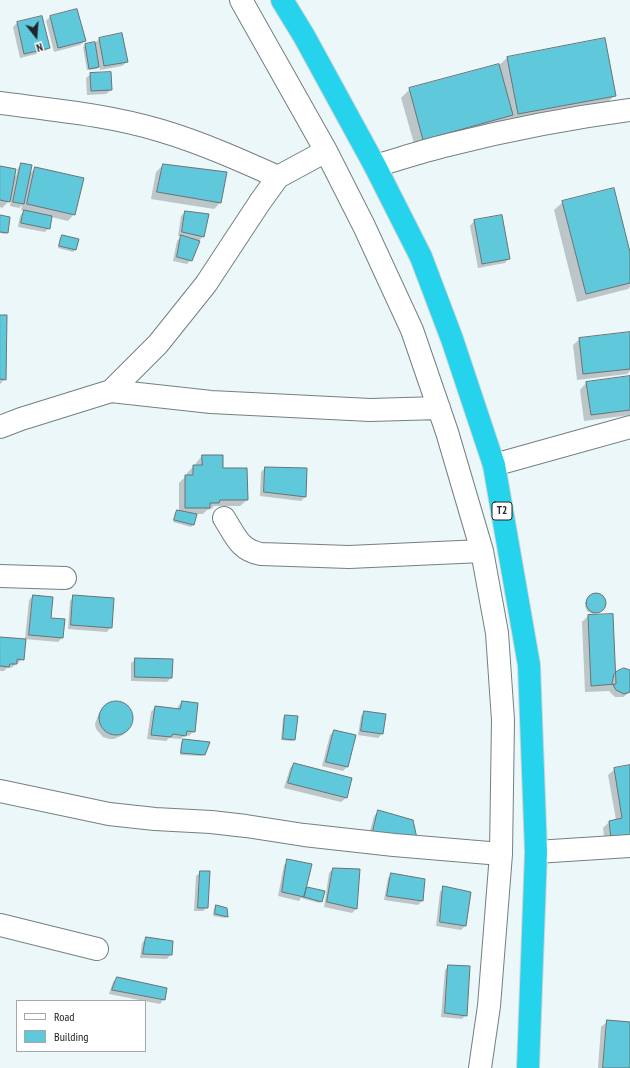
<!DOCTYPE html>
<html>
<head>
<meta charset="utf-8">
<style>
	body { margin:0 }
	#map { position:relative; width:630px; height:1068px; overflow:hidden; background:#ebf7f9; font-family:"PT Sans Narrow",sans-serif }
	canvas { display:block }
	.legend { position:absolute; left:16px; top:1000px; width:130px; height:52px; box-sizing:border-box; background:#fff; border:1px solid #a6a8a8; margin:0; padding:5px 7px; list-style:none; font-size:12px; color:#212526 }
	.legend li { display:flex; align-items:center; gap:8px; height:20px }
	.legend b { width:20px; border:1px solid #a6a8a8 }
	.north { position:absolute; left:16px; top:16px; width:40px; height:40px; -webkit-text-stroke:3px #fff; paint-order:stroke; rotate:163deg; font-size:11px; font-weight:700; line-height:16px; text-align:center; color:#212526 }
	.north::after { content:''; display:block; margin:auto; width:14px; height:18px; background:#212526; clip-path:polygon(50% 0,100% 100%,50% 72%,0 100%) }
</style>
</head>
<body>
<div id="map">
<canvas width="630" height="1068"></canvas>
<ul class="legend">
<li><b style="height:5px;background:#fff"></b>Road</li>
<li><b style="height:11px;background:#60c8db"></b>Building</li>
</ul>
<div class="north">N</div>
</div>
<script>
const c = document.querySelector('canvas').getContext('2d');
c.lineJoin = 'round';
function fillPath(path, color) { c.fillStyle = color; c.fill(path, 'evenodd'); }
function stroke(path, color, width, dash) { c.strokeStyle = color; c.lineWidth = width; c.lineCap = dash ? 'butt' : 'round'; c.setLineDash(dash || []); c.stroke(path); }
function write(font, color, halo, rows, align = 'center') {
  c.font = font + ' "PT Sans Narrow",sans-serif'; c.lineWidth = 3; c.setLineDash([]); c.textBaseline = 'middle'; c.strokeStyle = halo; c.fillStyle = color; for (const [text, x, y, turn = 0] of rows) {
    c.save(); c.translate(x, y); c.rotate((+turn || 0) * Math.PI / 180); c.textAlign = isNaN(turn) ? turn : align; if (halo) c.strokeText(text, 0, 0); c.fillText(text, 0, 0); c.restore();
  }
}
const shadow = new Path2D(`
	M50,17L85,41L80,45L54,52L46,21Z
	M17,23L49,48L44,52L20,58L13,27Z
	M122,35L127,62L122,66L100,70L99,66L97,69L87,70L83,47L85,45L95,43L99,39Z
	M507,58L615,95L606,104L510,122L509,118L503,123L415,147L401,98L410,89L498,66Z
	M91,74L111,90L106,94L87,95L86,78Z
	M22,164L29,175L35,168L74,214L68,221L51,217L49,228L45,232L18,227L20,216L24,211L21,210L22,205L19,208L10,206L11,199L2,208L0,207V167L16,176L18,168Z
	M163,165L226,173L220,203L214,209L151,199L156,172Z
	M563,202L630,256V287L628,289L577,302L554,210Z
	M185,212L203,236L199,241L191,260L187,264L173,261L177,241L181,237L178,236L181,216Z
	M0,216L7,232L5,234L0,233Z
	M474,221L509,258L505,263L478,268L470,226Z
	M62,236L78,240L75,250L73,252L58,248L60,238Z
	M0,316L5,379L0,384Z
	M630,336V371L627,374L577,380L573,345L580,339Z
	M630,377V415L584,421L580,390L586,383Z
	M202,456L222,469L247,500L240,506H214L211,509L207,510L203,514H196L193,525L191,527L173,522L175,513L177,511H179V483L186,476H187V473L194,466H196V463Z
	M265,468L305,497L301,501L260,496L261,472Z
	M596,594L601,596L605,600V605L598,612L593,614L587,611L585,606L588,598Z
	M33,596L62,638L58,642L25,639L29,600Z
	M74,596L111,627L107,632L68,629L70,601Z
	M612,615L614,675L630,671V692L623,697H615L609,691L585,692L582,622L588,616Z
	M0,638L23,659L11,668H7L4,671H0Z
	M136,659L171,678L167,682L131,681V663Z
	M113,702H119L124,704L128,708L133,716L131,726L123,735L114,739H109L103,737L96,729L95,724L99,713L108,704Z
	M182,702L194,731L189,736L185,735L181,739L169,738L166,741L147,739L151,712L155,707L177,710L178,706Z
	M365,712L382,734L378,738L358,735L361,716Z
	M285,716L294,739L292,741L281,740L283,718Z
	M335,731L355,736L347,767L343,771L322,766L330,735Z
	M183,741L204,754L202,756L180,755L181,742Z
	M294,764L351,779L346,798L341,802L284,788L290,768Z
	M630,766V840L605,844L603,828L609,822L616,820L608,775L615,769Z
	M378,812L413,821L369,835L374,816Z
	M288,861L305,890L307,888L321,901L319,903L301,898L299,901L278,896L284,865Z
	M333,869L359,870L356,909L352,913L324,907L329,873Z
	M201,872L207,907L203,911H194L196,876Z
	M392,874L424,880L422,901L418,905L384,900L388,878Z
	M444,888L470,893L465,926L461,930L436,926L440,892Z
	M216,906L226,917L225,918L213,916L214,908Z
	M146,938L171,954L167,959L140,958L142,943Z
	M449,966L466,1015L462,1019L441,1017L445,970Z
	M117,978L164,999L160,1004L109,994L113,982Z
	M608,1021L630,1023V1068H598L601,1027Z`);
const building = new Path2D(`
	M77,9L86,41L58,48L50,16Z
	M42,16L50,48L24,54L17,22Z
	M122,33L128,62L104,66L99,38Z
	M605,38L616,96L518,114L507,57Z
	M95,42L99,67L89,69L85,44Z
	M499,64L513,115L423,140L409,88Z
	M111,72L112,90L91,91L90,73Z
	M21,163L32,165L24,204L13,202Z
	M163,164L227,172L221,203L157,192Z
	M0,166L16,169L10,202L0,200Z
	M35,167L84,178L75,215L27,204Z
	M614,188L630,252V283L586,294L562,201Z
	M24,210L52,216L50,229L21,223Z
	M185,211L209,214L204,237L182,232Z
	M0,215L10,217L8,233L0,232Z
	M502,215L510,259L482,264L474,220Z
	M62,235L79,239L76,250L59,246Z
	M181,235L200,241L192,261L177,257Z
	M0,315H7L6,380L0,379Z
	M630,332V369L583,374L579,338Z
	M630,376V410L591,415L586,382Z
	M202,455H223V468H247L248,500H220L219,503H210V508H185V475H193V465H202Z
	M265,467L307,468L306,497L264,492Z
	M177,510L197,514L194,525L174,520Z
	M586 603a10 10 0 1 1 20 0a10 10 0 1 1-20 0Z
	M33,595L53,597L51,618L65,619L63,638L29,635Z
	M73,595L114,598L112,628L71,625Z
	M613,614L616,684L591,686L588,615Z
	M0,637L26,639L24,660L17,659V664H10L9,667L0,666Z
	M135,658L173,659L172,678L135,677Z
	M624,668L630,670V692L624,694L616,690L612,683L614,674L617,671Z
	M99 718a17 17 0 1 1 34 0a17 17 0 1 1-34 0Z
	M182,701L198,703L195,732L187,731L186,736L173,734L171,737L151,735L155,706L180,709Z
	M364,711L386,714L383,734L361,731Z
	M285,715L298,716L295,740L283,739Z
	M334,730L356,735L348,767L326,762Z
	M183,739L210,742L205,755L181,753Z
	M294,763L352,778L347,798L288,783Z
	M630,765V836L611,839L609,821L622,818L614,768Z
	M378,810L413,820L418,843L373,831Z
	M287,859L312,864L304,897L282,892Z
	M333,868L360,869L357,909L327,902Z
	M200,871H210L208,908H198Z
	M391,873L425,879L423,901L387,896Z
	M443,886L471,892L466,926L440,922Z
	M307,887L325,891L322,902L304,897Z
	M216,905L227,908L228,917L215,914Z
	M146,937L173,941L172,955L143,954Z
	M448,965L470,966L467,1016L445,1013Z
	M117,977L167,988L165,1000L112,990Z
	M607,1020L630,1022V1068H603Z`);
const minor = new Path2D(`
	M241,0L326,151L364,226L412,330L447,432L482,551L497,633L503,720L501,854L489,1006L480,1068
	M0,103C54,110 110,115 162,131C202,143 240,160 278,177
	M375,166C399,159 423,151 448,145C508,130 569,118 630,110
	M111,391L211,402L370,410L439,408
	M0,427L21,419L111,391L158,344L206,284L260,202L278,177L326,151
	M494,465L630,427
	M224,518C235,535 239,550 261,554L349,557L482,551
	M0,576L65,578
	M0,791L109,814L155,819L211,822L246,826L304,835L394,845L501,854
	M536,852L630,846
	M0,925L97,949`);
const highway = new Path2D(`
	M282,0L304,36L375,166L421,257L452,339L494,465L529,665L536,852L528,1068`);
const shields = [
	[502,511,20]
];
const shieldNames = [
	["T2",502,511]
];
fillPath(shadow, '#0003');
fillPath(building, '#60c8db');
stroke(building, '#697375', 1);
stroke(minor, '#757f81', 24);
stroke(highway, '#d3d3d4', 24);
stroke(minor, '#fff', 22);
stroke(highway, '#25d3ec', 22);
for (const [x, y, w] of shields) { const box = new Path2D(); box.roundRect(x - w / 2, y - 9, w, 18, 3); c.fillStyle = '#fff'; c.fill(box); stroke(box, '#212526', 1); }
write('bold 11px', '#212526', null, shieldNames);
</script>
</body>
</html>
